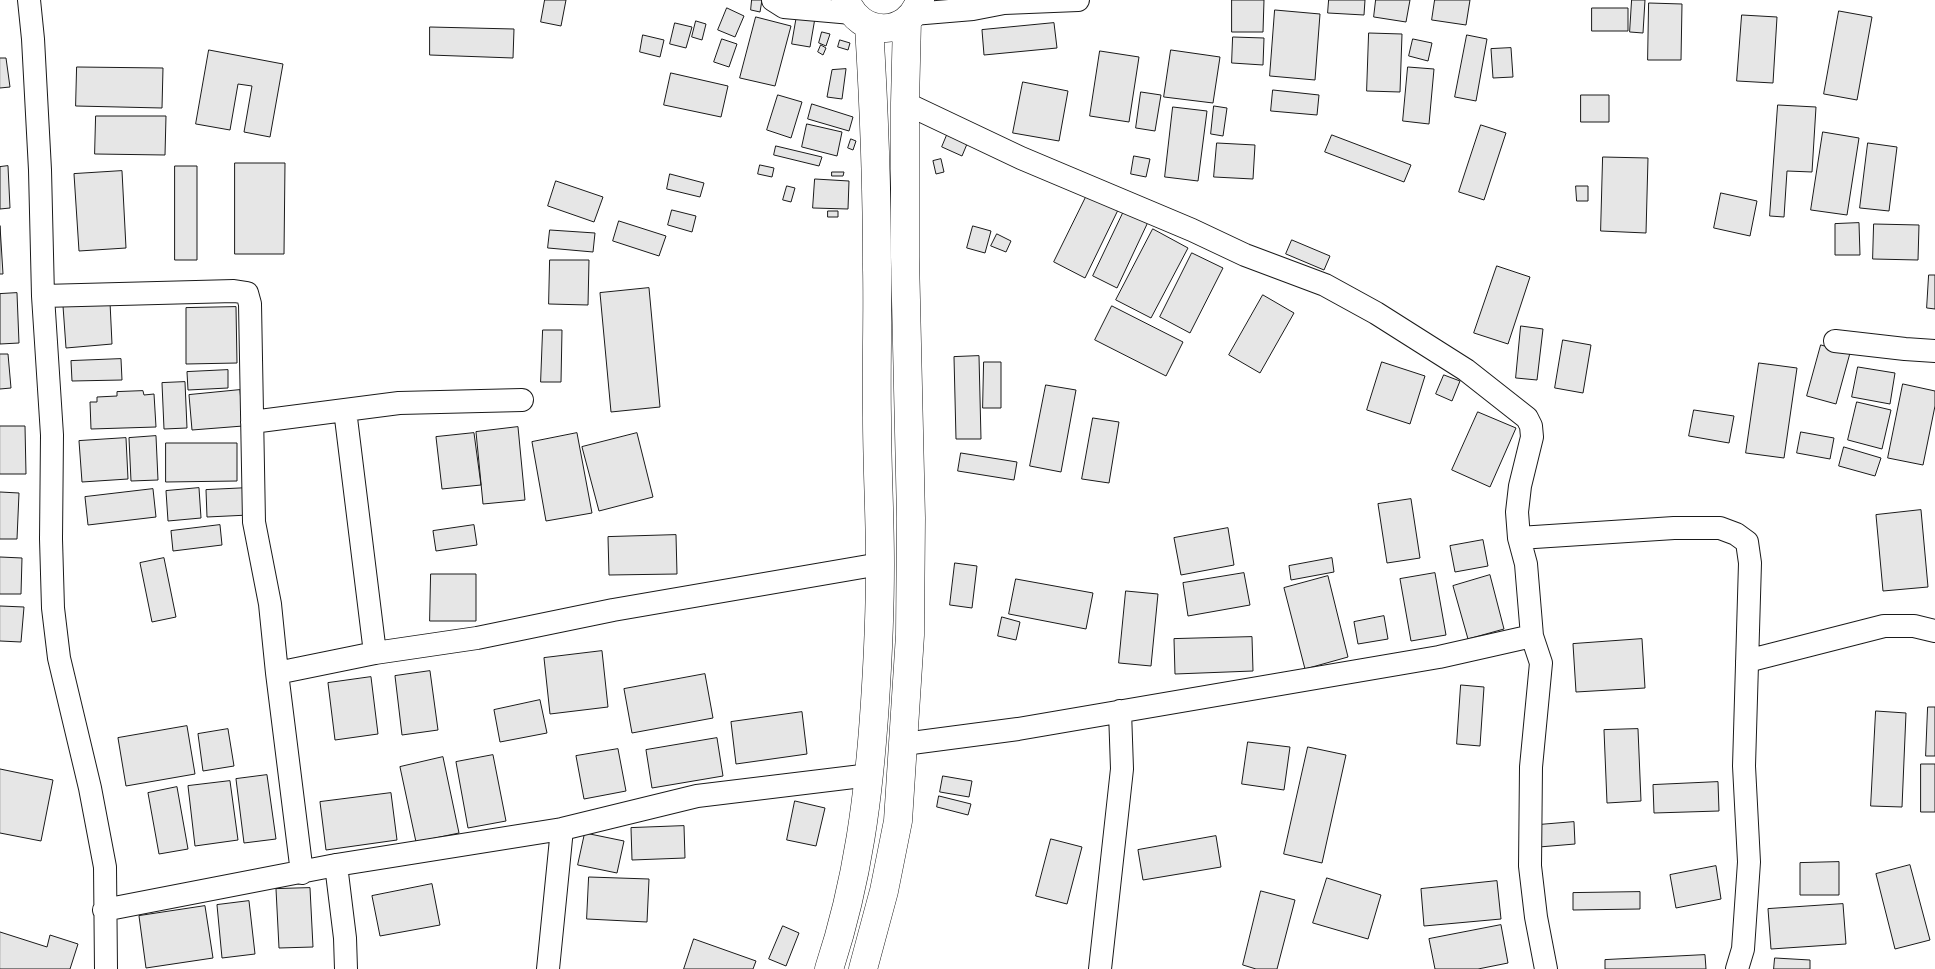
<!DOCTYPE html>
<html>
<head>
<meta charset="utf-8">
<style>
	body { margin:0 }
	canvas { display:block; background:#fff }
</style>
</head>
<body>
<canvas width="1935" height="969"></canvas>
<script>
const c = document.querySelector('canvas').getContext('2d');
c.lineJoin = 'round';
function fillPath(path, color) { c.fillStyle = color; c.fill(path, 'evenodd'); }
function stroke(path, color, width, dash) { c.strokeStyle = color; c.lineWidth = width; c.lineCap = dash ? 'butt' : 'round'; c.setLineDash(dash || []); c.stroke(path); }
const building = new Path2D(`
	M545,0H566L561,26L541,22Z
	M752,0H762L760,12L751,10Z
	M1232,0H1264L1263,32H1232Z
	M1329,0H1365L1364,15L1328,13Z
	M1376,0H1410L1406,22L1374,17Z
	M1435,0H1470L1466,25L1432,20Z
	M1632,0H1645L1643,33L1630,32Z
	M1649,3L1682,4L1681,60H1648Z
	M727,8L744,16L735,37L718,30Z
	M1592,8H1628V31H1592Z
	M1275,10L1320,14L1315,80L1270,76Z
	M1839,11L1872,17L1857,100L1824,94Z
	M797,15L815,18L810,47L792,44Z
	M1742,15L1777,17L1773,83L1737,81Z
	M756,17L791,26L775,86L740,78Z
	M696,21L706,24L702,40L692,37Z
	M675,23L692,27L686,48L670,44Z
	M1054,23L1057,48L984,55L982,30Z
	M430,27L514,29L513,58L430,55Z
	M822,32L830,34L826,46L819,43Z
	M1369,33L1402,34L1400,92L1367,91Z
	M643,35L664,40L660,57L640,52Z
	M1467,35L1487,39L1476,101L1455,97Z
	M1233,37L1264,38L1263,65L1232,63Z
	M722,39L737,44L729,67L714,62Z
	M1413,39L1432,43L1428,61L1409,56Z
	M840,40L850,43L848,50L838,47Z
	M821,45L826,48L823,55L818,52Z
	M1511,48L1513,77L1493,78L1491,49Z
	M209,50L283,64L270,137L244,132L252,86L238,84L230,130L196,124Z
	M1171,50L1220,57L1213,103L1164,97Z
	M1100,51L1139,57L1129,122L1090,116Z
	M0,58H6L10,87L0,88Z
	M77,67L163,68L162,108L76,106Z
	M1408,67L1434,69L1429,124L1403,121Z
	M846,69L842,99L827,97L832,70Z
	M671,73L728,86L721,117L664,105Z
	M1023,82L1068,91L1059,141L1013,133Z
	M1273,90L1319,95L1317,115L1271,111Z
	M1141,92L1161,95L1155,131L1136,128Z
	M778,95L802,102L791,138L767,130Z
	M1581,95H1609V122H1581Z
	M812,104L853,117L849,131L808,119Z
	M1778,105L1816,107L1812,172L1787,171L1784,217L1770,216Z
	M1214,106L1227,108L1223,136L1211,134Z
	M1173,107L1207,111L1198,181L1165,177Z
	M96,116H166L165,155L95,154Z
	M807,124L842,132L837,156L802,147Z
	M1481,125L1506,133L1484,200L1459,192Z
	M1823,132L1859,138L1847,215L1811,210Z
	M947,135L967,144L962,156L942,147Z
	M1332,135L1411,165L1404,182L1325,152Z
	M851,139L856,141L853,150L848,148Z
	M1217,143L1255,145L1253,179L1214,177Z
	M1868,143L1897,147L1889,211L1860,208Z
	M776,146L822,157L819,166L774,155Z
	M1134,156L1150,159L1146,177L1131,174Z
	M1603,157L1648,158L1646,233L1601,231Z
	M941,159L944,172L936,174L933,161Z
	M235,163H285L284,254H235Z
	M760,165L774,168L772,177L758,174Z
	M8,166L10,208L0,209V167Z
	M175,166H197V260H175Z
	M122,171L126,248L79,251L74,174Z
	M832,172H844L843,176H832Z
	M670,174L704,183L700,197L667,189Z
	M815,179L849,181L848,209L813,208Z
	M556,181L603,197L594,222L548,206Z
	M787,186L795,188L791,202L783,200Z
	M1576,186H1588V201H1577Z
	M1721,193L1757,201L1750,236L1714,228Z
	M1087,195L1118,210L1085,278L1054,262Z
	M672,210L696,216L692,232L668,225Z
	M828,211H838V217H828Z
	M1124,211L1148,222L1117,288L1093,276Z
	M619,221L666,236L659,256L613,241Z
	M1859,223L1860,255H1835V224Z
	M1874,224L1919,225L1918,260L1873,259Z
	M0,226L3,274H0Z
	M973,226L991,231L985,253L967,248Z
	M1153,229L1188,248L1151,318L1116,300Z
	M550,230L595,233L593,252L548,248Z
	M997,234L1011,241L1006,252L991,246Z
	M1292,240L1330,256L1324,270L1286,254Z
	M1192,253L1223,268L1190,333L1160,317Z
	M550,260H589L588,305L549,304Z
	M1497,266L1530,277L1508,344L1474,333Z
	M1929,275H1935V309L1927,308Z
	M649,288L660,407L611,412L600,293Z
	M17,293L19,343L0,344V294Z
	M1263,295L1294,313L1260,373L1229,355Z
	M110,302L112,344L66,348L63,306Z
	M1112,306L1183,342L1166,376L1095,340Z
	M236,307L237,363L186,364V308Z
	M1521,326L1543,329L1537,380L1516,378Z
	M543,330H562L561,382H541Z
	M1563,340L1591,345L1583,393L1555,388Z
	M1821,345L1850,353L1836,404L1807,396Z
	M0,354H8L11,388L0,389Z
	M979,356L981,439H956L954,357Z
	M121,359L122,380L72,381L71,361Z
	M984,362H1001V408H983Z
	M1382,362L1425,376L1410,424L1367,410Z
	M1759,363L1797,368L1784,458L1746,453Z
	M1858,367L1895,373L1890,404L1852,397Z
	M228,370V388L188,390L187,372Z
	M1444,375L1460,381L1452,401L1436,394Z
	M185,382L187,428L164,429L162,383Z
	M1903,384L1935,391V406L1923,465L1888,458Z
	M1046,385L1076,390L1061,472L1030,466Z
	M240,390L243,426L192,430L189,395Z
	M143,391L144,395L154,394L156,427L91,429L90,402H97V397L117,396V392Z
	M1857,402L1891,410L1882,449L1848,440Z
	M1694,410L1734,416L1729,443L1689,436Z
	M1478,412L1516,428L1490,487L1452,470Z
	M1093,418L1119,422L1109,483L1082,479Z
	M0,426H25L26,474H0Z
	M518,427L525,500L483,504L476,432Z
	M1801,432L1834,438L1830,459L1797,453Z
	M474,433L481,485L442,489L436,437Z
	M577,433L592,513L546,521L532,442Z
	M637,433L653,497L599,511L582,447Z
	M156,436L158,480L131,481L129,438Z
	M126,438L128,479L82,482L79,441Z
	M166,443H237V481L166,482Z
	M1844,447L1881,458L1875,476L1839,466Z
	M961,453L1017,462L1014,480L958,471Z
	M199,488L201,518L168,521L166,491Z
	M248,488L249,515L207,517L206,490Z
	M153,489L156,517L88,525L85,497Z
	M0,492L19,493L17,539H0Z
	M1411,499L1420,558L1387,563L1378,504Z
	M1921,510L1928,587L1883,591L1876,515Z
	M220,525L222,545L173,551L171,531Z
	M474,525L477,545L436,551L433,531Z
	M1228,528L1234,565L1181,575L1174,538Z
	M676,535L677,574L609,575L608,537Z
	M1483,540L1488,566L1455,572L1450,546Z
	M0,557L22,558L21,594H0Z
	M164,558L176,617L152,622L140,563Z
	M1332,558L1334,572L1291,580L1289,566Z
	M955,563L977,566L972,608L950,605Z
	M1244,573L1250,605L1188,616L1183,583Z
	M1435,573L1446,635L1411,641L1400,579Z
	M431,574H476V621H430Z
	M1490,575L1504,629L1468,639L1453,586Z
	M1328,576L1348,657L1305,669L1284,588Z
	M1016,579L1093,593L1086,629L1009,614Z
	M1126,591L1158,594L1151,666L1119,663Z
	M0,606L24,607L21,642L0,641Z
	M1384,616L1388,639L1358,644L1354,622Z
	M1002,617L1020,622L1016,640L998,636Z
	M1252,637L1253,671L1175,674L1174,639Z
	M1642,639L1645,688L1576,692L1573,644Z
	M602,651L608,707L550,714L544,658Z
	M430,671L438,730L402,735L395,676Z
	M705,674L713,718L632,733L624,689Z
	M371,677L378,734L335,740L328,683Z
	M1461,685L1484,687L1480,746L1457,744Z
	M540,700L547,733L500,742L494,710Z
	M1928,707H1935V756H1926Z
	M1876,711L1906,713L1902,807L1871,806Z
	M802,712L807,754L736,764L731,722Z
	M187,726L195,774L126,786L118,738Z
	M228,729L234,766L203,771L198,734Z
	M1638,729L1641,801L1607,803L1604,730Z
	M717,738L723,776L652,788L646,750Z
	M1248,742L1290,747L1284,790L1242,784Z
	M1308,747L1346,755L1322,863L1284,854Z
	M618,749L626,791L584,799L576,756Z
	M493,755L506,821L468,828L456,762Z
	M443,757L459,833L416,842L400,767Z
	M1921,764H1935V812H1921Z
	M0,769L53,780L41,841L0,833Z
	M267,775L276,839L244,843L236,779Z
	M943,776L972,781L969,797L940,792Z
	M230,781L238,840L195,846L188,786Z
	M1718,782L1719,811L1654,813L1653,785Z
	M177,787L188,849L159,854L148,793Z
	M391,793L397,840L326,850L320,802Z
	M939,796L971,804L968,815L937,807Z
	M795,801L825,808L816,846L787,840Z
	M1574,822L1575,844L1539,847L1538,825Z
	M684,826L685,858L632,860L631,828Z
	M585,833L624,841L617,873L578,865Z
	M1216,836L1221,867L1143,880L1138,850Z
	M1051,839L1082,847L1067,904L1036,896Z
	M1839,862V895H1800V863Z
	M1910,865L1930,940L1895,949L1876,874Z
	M1716,866L1721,899L1676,908L1670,875Z
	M589,877L649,879L647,922L587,919Z
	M1327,878L1381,895L1368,939L1313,923Z
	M1497,881L1501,919L1424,926L1421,889Z
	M432,884L440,925L380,936L372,896Z
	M310,888L313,947L279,948L276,889Z
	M1261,891L1295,900L1277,969H1256L1243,965Z
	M1640,892V909L1573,910V893Z
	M249,901L255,954L222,958L217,905Z
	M1843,904L1846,944L1771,949L1768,909Z
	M205,906L213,958L146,968L139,916Z
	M1501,925L1508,963L1478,969H1435L1429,939Z
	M783,926L799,933L786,966L769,959Z
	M0,932L47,947L50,935L78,944L70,969H0Z
	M694,939L756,961L753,969H684Z
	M1705,955L1706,969H1605V960Z
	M1775,958L1810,960V969H1774Z`);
const minor = new Path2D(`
	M29,0L33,39L40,170L43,296L52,435L51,539L53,608L59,658L90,788L105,867L106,969
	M773,0L784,7L852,13
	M913,14L973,9L1004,3L1078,0
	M905,103L1021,158L1192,230L1245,255L1325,285L1376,313L1466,370L1527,418L1531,426L1532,437L1520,486L1517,512L1519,538L1526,564L1532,636L1541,663L1531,767L1530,866L1536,917L1546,969
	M43,296L234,291L247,293L250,304L254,522L270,604L277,673L375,653L477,638L613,610L880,564
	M1835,341L1905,349L1935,351
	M345,410L375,653
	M252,422L399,403L522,400
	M1519,538L1674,528H1720L1736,534L1747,542L1750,563L1744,766L1749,862L1743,949L1737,969
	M1747,661L1884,626H1914L1935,631
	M277,673L302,873
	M904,744L1018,729L1316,678L1439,657L1532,636
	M336,865L345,938L346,969
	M104,910L336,865L562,829L697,796L870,775
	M548,969L562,829
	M1100,969L1122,769L1120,711`);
const major = new Path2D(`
	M846,0C859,37 908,38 920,0
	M829,969C858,881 869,795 875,702C878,656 880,610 880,564C880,515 877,466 877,417C876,367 878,318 877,269C877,188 874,107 869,26
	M863,969L884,891L898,821L910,635L911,518L905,257V103L907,20`);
fillPath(building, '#e6e6e6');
stroke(building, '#1a1a1a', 1);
stroke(minor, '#1a1a1a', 24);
stroke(major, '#1a1a1a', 29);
stroke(minor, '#fff', 22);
stroke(major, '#fff', 28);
</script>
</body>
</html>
